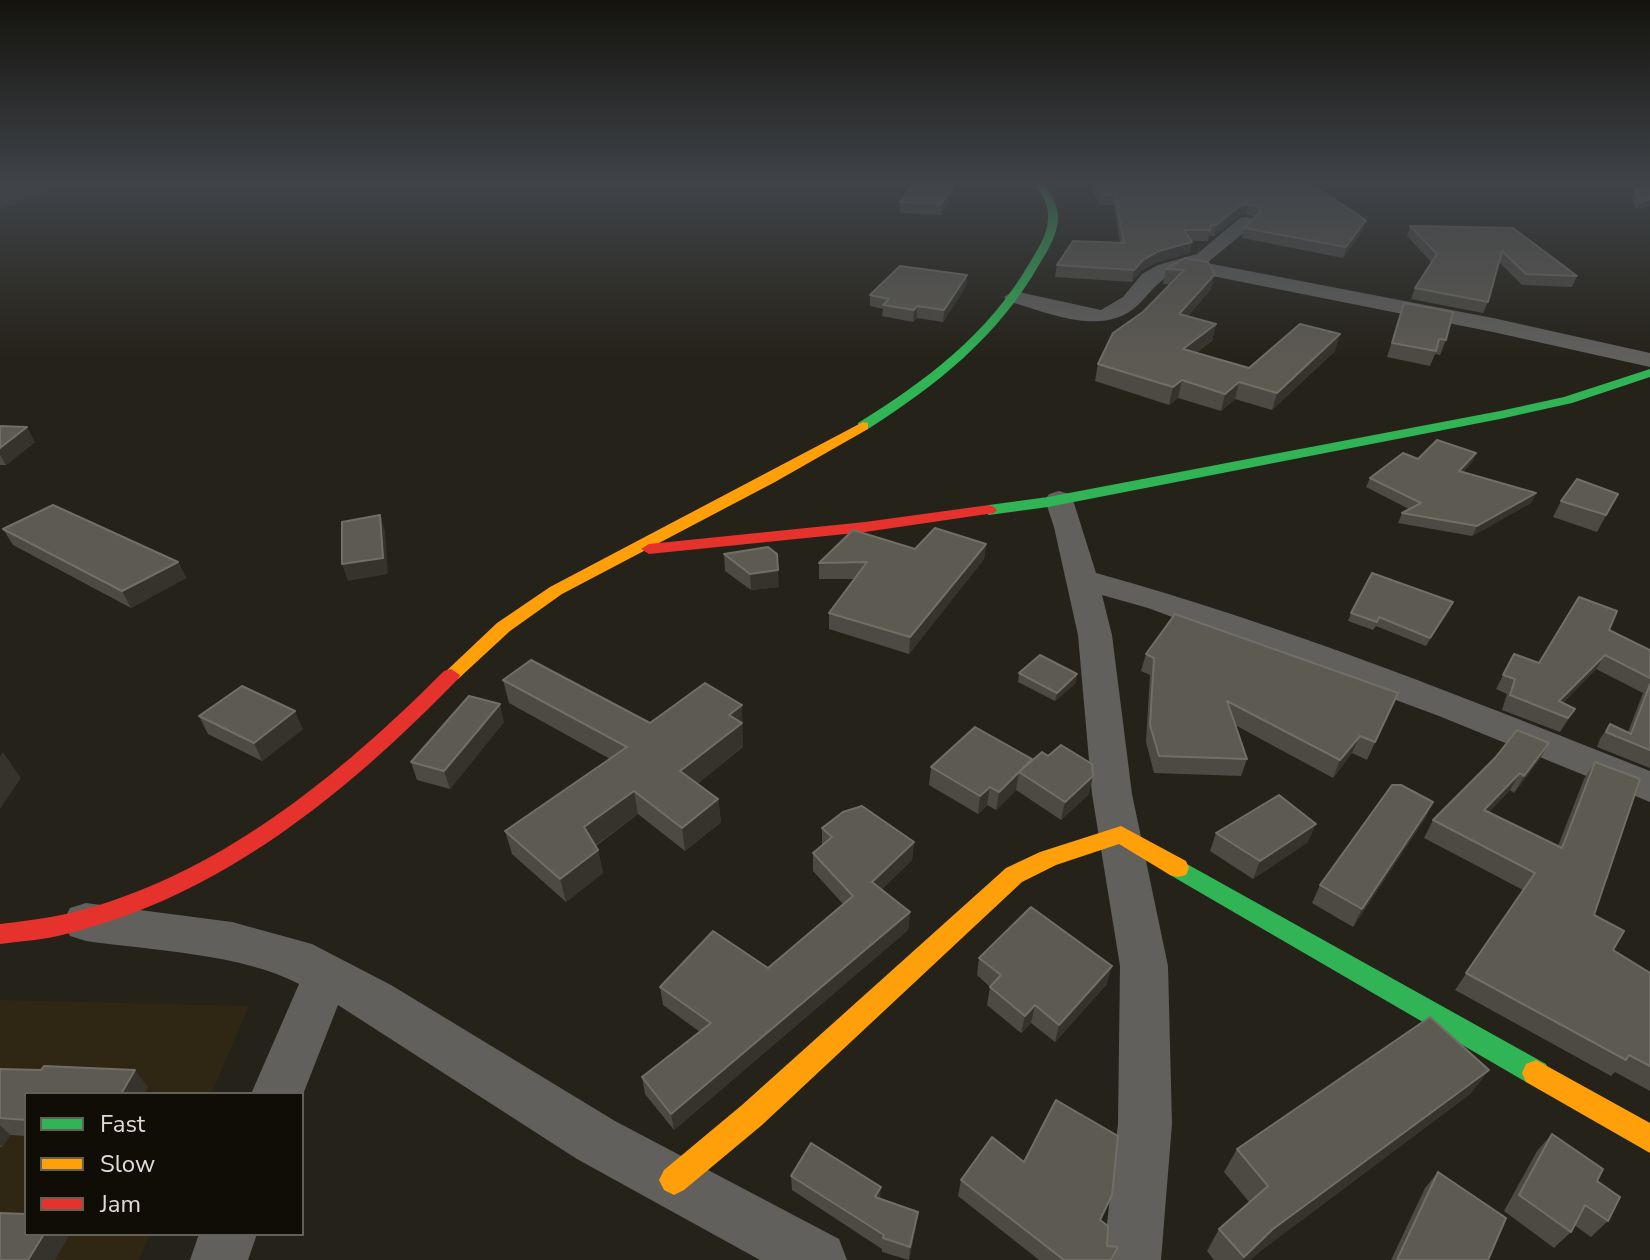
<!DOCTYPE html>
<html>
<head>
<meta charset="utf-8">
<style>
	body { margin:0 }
	#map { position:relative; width:1650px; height:1260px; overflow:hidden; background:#252219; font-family:"Nunito Sans",sans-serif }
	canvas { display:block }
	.legend { position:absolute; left:24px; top:1092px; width:280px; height:144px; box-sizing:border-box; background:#100d07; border:2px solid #636058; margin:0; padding:10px 14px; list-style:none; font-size:24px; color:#e0dcd2 }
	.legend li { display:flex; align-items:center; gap:16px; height:40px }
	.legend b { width:40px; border:2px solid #636058 }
</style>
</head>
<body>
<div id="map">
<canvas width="1650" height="1260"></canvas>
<ul class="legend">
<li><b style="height:10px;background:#30b455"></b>Fast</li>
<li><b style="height:10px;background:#ff9f0a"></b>Slow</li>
<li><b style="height:10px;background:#e5322d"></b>Jam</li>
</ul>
</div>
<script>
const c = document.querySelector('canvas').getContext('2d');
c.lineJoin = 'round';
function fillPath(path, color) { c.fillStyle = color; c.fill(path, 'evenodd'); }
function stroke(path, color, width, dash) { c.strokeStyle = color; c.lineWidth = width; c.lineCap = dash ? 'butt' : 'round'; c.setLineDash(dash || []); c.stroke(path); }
const built = new Path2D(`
	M0,1000L249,1006L211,1094H26V1234H150L139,1260H0Z`);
const street = new Path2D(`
	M1246,217L1252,218L1255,222L1252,226L1207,263L1493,318L1650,353V367L1493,332L1182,270C1160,277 1154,289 1139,304C1103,339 1048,312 1007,301L1004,297L1014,291L1101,310L1123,297L1142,274L1158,265L1197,254L1240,218Z
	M1059,491L1069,494L1073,500L1096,573C1285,625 1468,699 1650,771V802L1439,716L1148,608L1102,595L1112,635L1132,794L1168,966L1172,1124L1161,1260H1103L1118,1124L1120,966L1092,794L1078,635L1054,527L1045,500L1049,494Z
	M86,903L232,922L312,944L391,985L615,1121L839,1239L847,1260H760L577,1159L338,1005L302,1097V1094H251L299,984C244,954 149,950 86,941L70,936L63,922L70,908Z
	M199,1234H257L248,1260H190Z`);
const fast = new Path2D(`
	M1036,184H1044C1051,194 1058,205 1058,218C1058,234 1048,250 1040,263C999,336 937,385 868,429H858V423C926,381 988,334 1029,264C1037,250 1048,235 1048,218C1049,205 1042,195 1036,184Z
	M1650,369V377L1572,403L1500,419L1048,507L989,515L981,510L989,505L1048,497L1500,411L1564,397Z
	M1178,859L1546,1064L1550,1073L1546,1082L1536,1086L1526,1082L1170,875L1167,868L1170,861Z`);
const slow = new Path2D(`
	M863,422L868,423V429L775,482L562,594L510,631L458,679H444L442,675L497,623L550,587Z
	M1121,826L1186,861L1189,868L1186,875L1178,877L1170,875L1119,844L1056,865L1022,882L762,1125L684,1190L674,1195L664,1190L659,1180L664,1170L742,1105L1006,868L1040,852Z
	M1536,1060L1650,1123V1153L1526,1082L1522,1073L1526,1064Z`);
const jam = new Path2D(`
	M989,505L994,507L997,510L994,513L865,532L649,554L641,549L649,544L865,522Z
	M451,669L460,675L458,679C348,792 222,896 66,934C44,940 22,941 0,944V924C22,921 44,919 66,914C215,879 339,776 444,671Z`);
const wall = new Path2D(`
	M913,184H955L954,193L941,215L900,213V202Z
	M1088,184H1311L1366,220L1363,230L1343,258L1242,238L1244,228L1255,217L1246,214L1238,216L1214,236H1209L1208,241H1191L1190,253L1157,262L1141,271L1132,282L1055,277L1057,265L1120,243L1114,205H1100Z
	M1650,184V206L1636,209L1632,197L1635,190Z
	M1410,226L1513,228L1577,276L1572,287L1522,285L1499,262L1488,302L1483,313L1411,299L1415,288L1432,263L1407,236Z
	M1185,258L1211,289L1188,316L1216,324L1212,341L1196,353L1249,368L1335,351L1272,410L1235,399L1221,411L1178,398L1169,405L1095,381L1098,364L1143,312L1170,284H1163L1166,269Z
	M967,275L966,286L943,322L917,318L913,322L882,316L883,309L870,306V295Z
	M1404,303L1446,340L1440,355L1435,354L1430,366L1387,357Z
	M0,426L35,442L6,465H0Z
	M1476,453L1472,462L1463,472L1536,493L1531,503L1472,536L1398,523L1402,513L1409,509L1366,487L1370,478L1418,459Z
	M1618,494L1597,532L1553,517L1561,501Z
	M3,529L178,562L186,578L131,608L13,545Z
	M986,544L984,559L909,654L829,629V613L855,579H819V563L915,549Z
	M724,554L779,587L751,590L725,571Z
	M1453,602L1449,611L1426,646L1376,626L1373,630L1348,621L1351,613Z
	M1609,630L1650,650V768L1597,747L1600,739L1610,724L1628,732L1643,693L1596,669L1563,703L1575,709L1560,732L1502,710L1507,694L1496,689L1514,654L1539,663Z
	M1146,654L1398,693L1367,760L1352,753L1333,778L1235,725L1247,759L1241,776L1154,773L1146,742L1150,675L1141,671Z
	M1019,673L1076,683L1055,701L1018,682Z
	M503,680L650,723L743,728L742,729L743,747L697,784L718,799L721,822L685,851L638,814L596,846L598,850L603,873L566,902L512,854L505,831L610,759L509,703Z
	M199,716L303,729L262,761L208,734Z
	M504,722L450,789L417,780L411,762Z
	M975,727L1089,794L1061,820L1016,790L996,810L987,805L978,814L929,785L931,767Z
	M1549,743L1539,760L1514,793L1510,790L1489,812L1558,846L1584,779L1595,762L1594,915L1613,950L1650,973V1091L1615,1072L1611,1076L1455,990L1523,890L1424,838L1433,820Z
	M1433,802L1424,820L1353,927L1312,903L1320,885Z
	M822,828L914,842L912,860L881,890L910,912L908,930L674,1130L645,1094L642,1077L700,1032L663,1005L660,987L768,968L843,904L813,871V853L822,845Z
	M1216,833L1308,842L1253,879L1210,851Z
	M979,958L1107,984L1055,1042L1031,1023L1021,1033L987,1005L990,987L977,975Z
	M0,1069L148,1087L144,1094H26V1136L10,1135L2,1147H0Z
	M1489,1070L1470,1094L1259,1252L1250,1260H1214L1207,1251L1219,1229L1250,1203L1224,1172L1237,1149Z
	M1552,1134L1597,1181L1608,1221L1591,1237L1574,1225L1571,1232L1554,1248L1504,1211L1537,1151Z
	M1438,1172L1488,1260H1391L1425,1188Z
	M791,1176L880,1199L916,1226L909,1260L882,1252V1249L792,1190Z
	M961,1180L1101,1220L1107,1246L1118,1247L1113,1260H1039L958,1196Z`);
const shadedWall = new Path2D(`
	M3,184H65H62L64,187L0,209V185Z
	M954,184V193L941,215V204Z
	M1650,199V206L1636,209L1640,202Z
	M1249,204L1246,214L1238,216L1214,236L1216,225L1241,205Z
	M1366,220L1363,230L1343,258L1346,247Z
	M1192,242L1190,253L1157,262L1141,271L1132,282L1134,270L1143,260L1159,251Z
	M1215,274L1211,289L1176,330L1179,314Z
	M967,275L966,286L943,322L944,310Z
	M917,306V318L913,322L914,310Z
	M1216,324L1212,341L1179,366L1183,349Z
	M1340,334L1335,351L1272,410L1277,393Z
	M1182,380L1178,398L1169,405L1173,387Z
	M1239,382L1235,399L1221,411L1225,394Z
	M27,427L35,442L6,465L0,455V448Z
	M1476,453L1472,462L1455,480L1459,471Z
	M1536,493L1531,503L1472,536L1477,526Z
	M380,515L385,531L388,574L348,581L342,564Z
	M986,544L984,559L909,654L910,637Z
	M178,562L186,578L131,608L122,591Z
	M778,570L779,587L751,590L750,574Z
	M1453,602L1449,611L1426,646L1430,638Z
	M1605,655L1596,669L1554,712L1559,701Z
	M1077,674L1076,683L1055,701L1057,693Z
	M500,704L504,722L450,789L444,771Z
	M742,705L743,747L683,795L680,771L729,715Z
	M295,711L303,729L262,761L254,743Z
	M1360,736L1352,753L1333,778L1340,760Z
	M1549,743L1539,760L1514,793L1524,776Z
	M3,752L21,778L0,809V756Z
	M1032,759L1019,772L1016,790L996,810L999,792Z
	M1520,773L1510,790L1474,827L1484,810Z
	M1093,776L1089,794L1061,820L1065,802Z
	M990,787L987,805L978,814L980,796Z
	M634,791L638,814L589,850L584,827Z
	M718,799L721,822L685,851L682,828Z
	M1433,802L1424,820L1353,927L1362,909Z
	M1316,824L1308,842L1253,879L1260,861Z
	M914,842L912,860L871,900L872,882Z
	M598,850L603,873L566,902L560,879Z
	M910,912L908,930L674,1130L671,1114Z
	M1112,966L1107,984L1055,1042L1059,1025Z
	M1035,1005L1031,1023L1021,1033L1025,1016Z
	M135,1070L148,1087L144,1094H121Z
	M1489,1070L1470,1094L1259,1252L1250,1260H1242L1273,1229Z
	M0,1125L10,1135L2,1147L0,1145Z
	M881,1187L880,1201L875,1197Z
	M918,1212L916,1226L909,1260L910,1247Z
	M44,1234H70L55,1260H28Z`);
const building = new Path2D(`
	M913,184H954L941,204L900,202Z
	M1095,184H1311L1366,220L1346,247L1244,228L1261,211L1257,206L1249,204L1241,205L1216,225H1211L1210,230H1184L1192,242L1159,251L1143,260L1134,270L1057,265L1073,241L1124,243L1115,195H1102Z
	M1650,184V199L1640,202L1635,190Z
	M1410,226L1513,228L1577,276L1526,274L1502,251L1488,302L1415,288L1437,254Z
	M1185,258L1208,262L1215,274L1179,314L1216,324L1183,349L1249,368L1300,324L1340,334L1277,393L1239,382L1225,394L1182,380L1173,387L1098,364L1113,333L1143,312L1184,270L1166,269Z
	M900,266L967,275L944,310L917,306L914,310L883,305L889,299L870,295Z
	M1404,303L1453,312L1446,340L1439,339L1436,351L1392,343Z
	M0,426L27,427L0,448Z
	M1437,440L1476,453L1459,471L1536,493L1477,526L1402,513L1421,503L1370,478L1403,453L1418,459Z
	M1577,479L1618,494L1606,515L1561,501Z
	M53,505L178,562L122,591L3,529Z
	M380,515L383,558L342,564V522Z
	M935,528L986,544L910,637L829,613L867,562L819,563L853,530L915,549Z
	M768,547L777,554L778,570L750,574L724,554Z
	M1372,573L1453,602L1430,638L1379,617L1377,622L1351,613Z
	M1579,597L1617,611L1609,630L1650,650V678L1605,655L1559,701L1575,709L1568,718L1510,695L1515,679L1503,675L1514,654L1539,663Z
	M1175,614L1398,693L1375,742L1360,736L1340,760L1227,701L1247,759L1159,756L1150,725L1154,658L1146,654Z
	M1040,655L1077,674L1057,693L1019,673Z
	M531,660L650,723L705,683L742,705L729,715L742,723L680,771L718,799L682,828L634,791L584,827L598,850L560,879L505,831L627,747L503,680Z
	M1650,684V750L1606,732L1610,724L1631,734Z
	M242,686L295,711L254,743L199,716Z
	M469,696L500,704L444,771L411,762Z
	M975,727L1032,759L999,792L990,787L980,796L931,767Z
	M1517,730L1549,743L1524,776L1520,773L1484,810L1562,848L1595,762L1640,779L1594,915L1624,931L1613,950L1650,973V1066L1629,1055L1626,1060L1466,973L1535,873L1433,820L1495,758Z
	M1061,745L1092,764L1093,776L1065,802L1019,772L1042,752L1048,756Z
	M1392,785H1401L1433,802L1362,909L1320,885Z
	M1279,795L1316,824L1260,861L1216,833Z
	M862,806L914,842L872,882L910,912L671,1114L642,1077L711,1023L660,987L713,931L768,968L853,896L813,853L832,837L822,828L843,812Z
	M1031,907L1112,966L1059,1025L1035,1005L1025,1016L990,987L1001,975L979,958Z
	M1430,1017L1489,1070L1273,1229L1244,1257L1219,1229L1268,1186L1237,1149Z
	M44,1066L135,1070L121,1094H26V1120L0,1118V1069L41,1070Z
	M1056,1100L1118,1136L1112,1195L1100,1220L1108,1226L1107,1246L1118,1247L1111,1260H1064L961,1180L992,1137L1024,1162Z
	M1552,1134L1603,1169L1597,1181L1620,1197L1608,1221L1585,1205L1571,1232L1519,1195Z
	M811,1143L881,1187L875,1197L918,1212L910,1247L883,1238L884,1235L791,1176Z
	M1438,1172L1506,1218L1488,1260H1397Z
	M0,1213L26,1214V1234H44L28,1260H0Z`);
fillPath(built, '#2f2713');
fillPath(street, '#61605d');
fillPath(fast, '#30b455');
fillPath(slow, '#ff9f0a');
fillPath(jam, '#e5322d');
fillPath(wall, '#4d4a43');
fillPath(shadedWall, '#36332c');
fillPath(building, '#5d5a52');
stroke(building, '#716e66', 2);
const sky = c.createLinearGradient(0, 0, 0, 360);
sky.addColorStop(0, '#14130e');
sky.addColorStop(0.51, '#404449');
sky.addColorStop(1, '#40444900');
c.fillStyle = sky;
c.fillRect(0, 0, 1650, 360);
</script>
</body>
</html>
